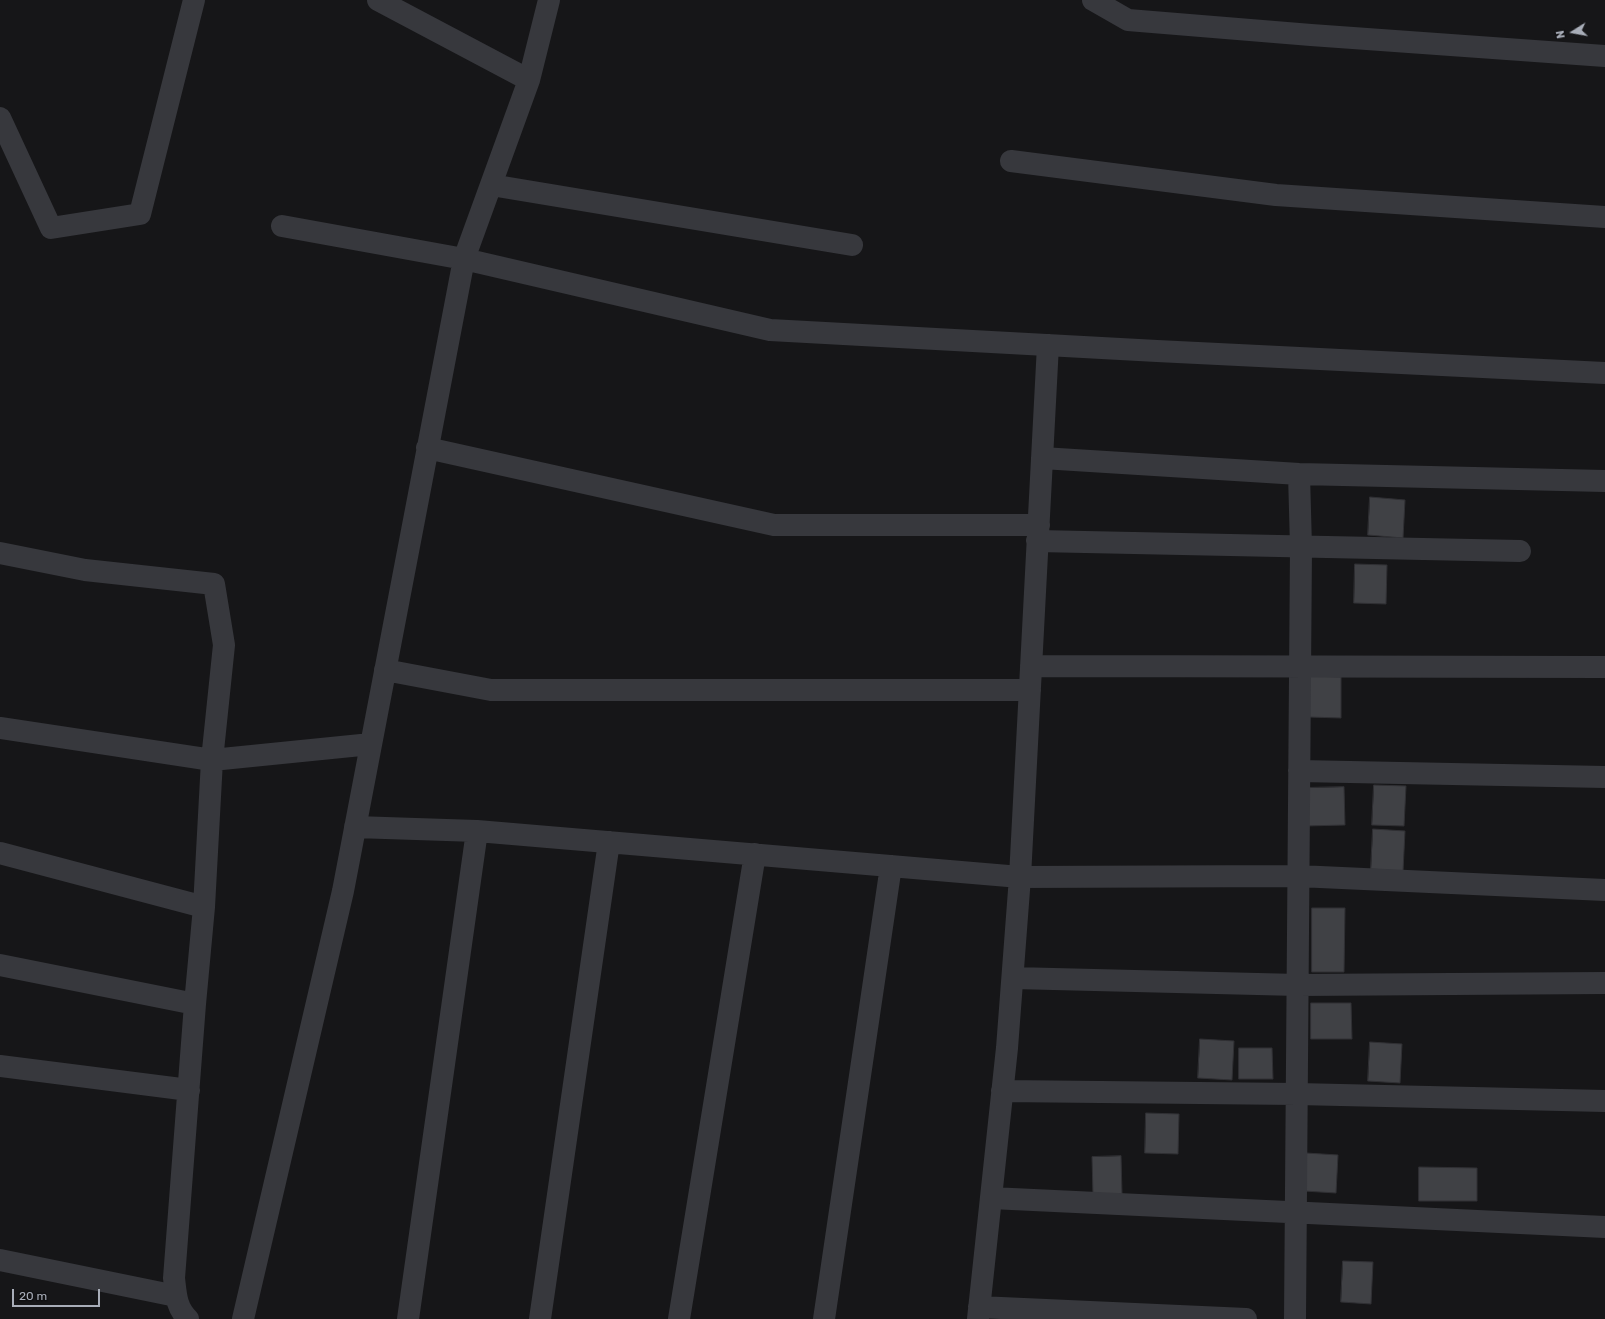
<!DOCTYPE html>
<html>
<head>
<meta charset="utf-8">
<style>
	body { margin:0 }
	#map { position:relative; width:1605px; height:1319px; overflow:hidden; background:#161618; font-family:Rubik,sans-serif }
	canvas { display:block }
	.north { position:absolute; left:1553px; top:12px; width:40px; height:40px; -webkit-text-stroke:3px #111113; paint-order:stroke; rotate:259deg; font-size:11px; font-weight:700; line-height:16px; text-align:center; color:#a8adb8 }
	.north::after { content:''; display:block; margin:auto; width:14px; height:18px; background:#a8adb8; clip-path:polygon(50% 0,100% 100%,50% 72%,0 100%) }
	.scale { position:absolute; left:12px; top:1289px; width:88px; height:18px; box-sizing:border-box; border:2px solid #a8adb8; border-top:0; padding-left:5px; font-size:12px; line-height:14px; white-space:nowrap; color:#a8adb8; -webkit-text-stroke:3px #111113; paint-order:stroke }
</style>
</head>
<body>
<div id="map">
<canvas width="1605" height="1319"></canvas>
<div class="north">N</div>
<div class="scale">20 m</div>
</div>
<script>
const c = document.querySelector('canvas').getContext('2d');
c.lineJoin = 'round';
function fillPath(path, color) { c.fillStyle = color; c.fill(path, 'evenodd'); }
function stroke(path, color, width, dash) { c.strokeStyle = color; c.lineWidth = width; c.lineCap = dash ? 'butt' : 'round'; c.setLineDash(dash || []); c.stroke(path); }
const building = new Path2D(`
	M1370,497L1405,500L1403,538L1368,535Z
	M1355,564L1387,565L1386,604L1354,603Z
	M1308,676L1341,677V718L1308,717Z
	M1374,785L1406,786L1404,826L1372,825Z
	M1344,787L1345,825L1305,826L1304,788Z
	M1373,829L1405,831L1403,871L1371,869Z
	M1312,908H1345L1344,972H1312Z
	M1311,1003H1351L1352,1039H1311Z
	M1200,1039L1234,1041L1232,1080L1198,1078Z
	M1370,1042L1402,1044L1400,1083L1368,1081Z
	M1239,1048H1272L1273,1079H1239Z
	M1146,1113L1179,1114L1178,1154L1145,1153Z
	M1306,1153L1338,1155L1336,1193L1304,1191Z
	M1121,1156L1122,1194H1093L1092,1157Z
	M1419,1167L1477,1168V1201H1419Z
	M1343,1261L1373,1262L1371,1304L1341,1302Z`);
const minor = new Path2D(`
	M378,0L529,80
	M1093,0L1128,20L1311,35L1605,56
	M0,118L51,228L140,214L194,0
	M1011,161L1276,195L1605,217
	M491,185L852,245
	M282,226L464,259L770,330L1157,351L1605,373
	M427,448L774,525H1039
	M1042,458L1299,474L1605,481
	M1037,541L1520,551
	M0,553L85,570L214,584L224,645L212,760L204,907L195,1004L174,1278C176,1295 176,1307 188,1319
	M1031,666L1605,667
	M385,670L491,690H1030
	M0,728L212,760L371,744
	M1299,771L1605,777
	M355,827L477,831
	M0,853L204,907
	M0,965L195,1004
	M1013,978L1298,985L1605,983
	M0,1066L189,1090
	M1002,1091L1297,1094L1605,1101
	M991,1198L1605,1227
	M0,1260L176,1296
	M979,1307L1246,1319
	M243,1319L343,891L464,259L529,80L549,0
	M408,1319L477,831L1020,877L1298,876L1605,890
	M540,1319L609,842
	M679,1319L755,854
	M824,1319L891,866
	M978,1319L1007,1048L1020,877L1048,345
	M1295,1319L1301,547L1299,474`);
fillPath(building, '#404145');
stroke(building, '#303034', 1);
stroke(minor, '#37383d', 22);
</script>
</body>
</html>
